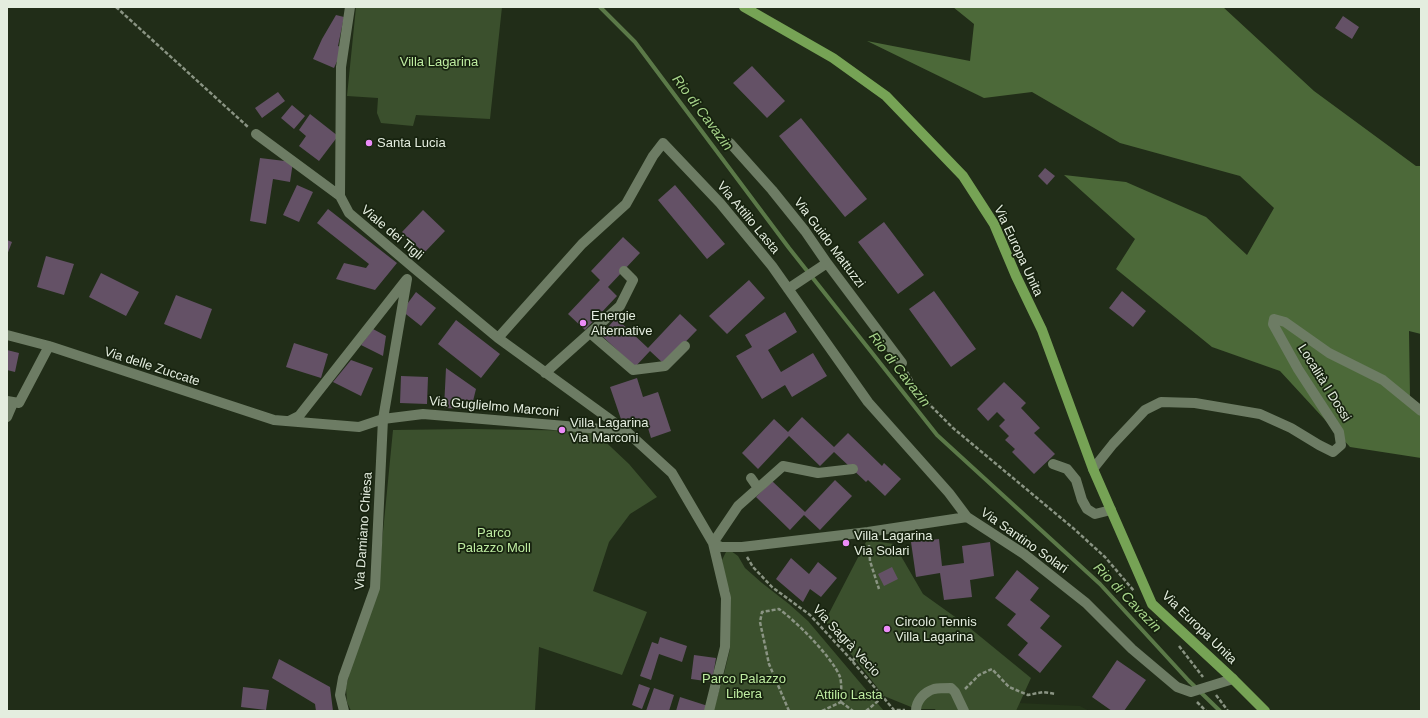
<!DOCTYPE html>
<html>
<head>
<meta charset="utf-8">
<style>
	body { margin:0 }
	#map { position:relative; width:1428px; height:718px; overflow:hidden; background:#212d18; font-family:Arial,sans-serif }
	canvas { display:block }
	.frame { position:absolute; inset:0; border:8px solid #e4eddf; pointer-events:none }
</style>
</head>
<body>
<div id="map">
<canvas width="1428" height="718"></canvas>
<div class="frame"></div>
</div>
<script>
const c = document.querySelector('canvas').getContext('2d');
c.lineJoin = 'round';
function fillPath(path, color) { c.fillStyle = color; c.fill(path, 'evenodd'); }
function stroke(path, color, width, dash) { c.strokeStyle = color; c.lineWidth = width; c.lineCap = dash ? 'butt' : 'round'; c.setLineDash(dash || []); c.stroke(path); }
function write(font, color, halo, rows, align = 'center') {
  c.font = font + ' Arial,sans-serif'; c.lineWidth = 3.5; c.setLineDash([]); c.textBaseline = 'middle'; c.strokeStyle = halo; c.fillStyle = color; for (const [text, x, y, turn = 0] of rows) {
    c.save(); c.translate(x, y); c.rotate((+turn || 0) * Math.PI / 180); c.textAlign = isNaN(turn) ? turn : align; if (halo) c.strokeText(text, 0, 0); c.fillText(text, 0, 0); c.restore();
  }
}
const built = new Path2D(`
	M1019,703L1080,706L1089,711H1016Z`);
const green = new Path2D(`
	M356,7H502L490,119L416,115L413,126L381,123L377,113L378,98L347,96Z
	M470,429L594,431L629,464L657,497L630,514L609,542L593,591L647,612L622,675L539,647L535,711H351L347,702L346,688L350,671L377,593L393,430Z
	M867,540L894,544L923,594L965,624L1031,678L1016,711H936L935,709H916L884,696L825,621Z
	M731,551L738,556L745,568L762,583L789,604L808,621L884,711H713L723,678L730,649V591L726,586L722,560L726,552Z`);
const forest = new Path2D(`
	M953,7H1223L1314,91L1416,166H1421V334L1409,331L1410,398L1421,416V458L1350,447L1280,371L1212,347L1116,269L1135,239L1064,175L1126,182L1206,217L1247,255L1274,208L1240,176L1120,143L1032,92L984,98L867,41L970,61L974,24Z`);
const stream = new Path2D(`
	M600,7L635,42L789,248L937,435L1100,584L1189,681L1220,711`);
const building = new Path2D(`
	M336,15L344,17L338,46L343,48L334,68L313,59L322,39Z
	M1343,16L1359,27L1352,39L1335,28Z
	M752,66L785,101L767,118L733,83Z
	M278,92L285,101L262,118L255,108Z
	M292,105L305,116L294,129L281,118Z
	M310,114L338,136L319,161L299,146L306,136L299,130Z
	M801,118L867,199L845,217L779,136Z
	M260,158L293,162L290,182L273,179L266,224L250,221Z
	M1045,168L1055,176L1047,185L1038,176Z
	M297,185L313,192L299,222L283,215Z
	M675,185L725,244L707,259L658,200Z
	M328,209L397,263L375,290L336,279L344,263L366,268L369,264L317,223Z
	M423,210L445,231L424,253L402,232Z
	M884,222L924,275L898,294L858,242Z
	M623,237L640,253L608,287L617,296L585,330L568,314L600,280L591,271Z
	M7,240L12,242L7,255Z
	M46,256L74,264L64,295L37,287Z
	M101,273L139,292L126,316L89,297Z
	M749,280L765,298L727,334L709,316Z
	M934,291L976,349L951,367L909,309Z
	M1122,291L1146,311L1133,327L1109,308Z
	M416,292L436,308L421,326L402,311Z
	M176,295L212,309L201,339L164,324Z
	M785,312L797,332L768,350L781,372L813,353L827,376L792,397L785,385L762,399L736,356L752,347L745,335Z
	M680,314L697,330L664,364L650,351L635,367L601,335L616,318L648,348Z
	M456,320L500,354L481,378L438,344Z
	M373,329L386,336L383,356L361,345Z
	M294,343L328,354L321,378L286,367Z
	M7,350L19,353L15,372L7,370Z
	M351,360L373,368L361,396L333,382Z
	M446,368L476,389L471,409L444,408Z
	M401,376L428,377L427,404L400,403Z
	M637,378L643,397L658,392L671,431L651,438L645,418L623,425L610,387Z
	M1004,382L1026,403L1021,408L1040,428L1034,433L1055,454L1034,474L1012,452L1015,449L1005,440L1009,436L999,426L1005,420L997,412L988,421L977,409Z
	M802,417L834,447L848,433L882,466L884,463L901,479L885,496L868,480L866,482L834,452L820,466L789,436L758,469L742,453L774,419L788,432Z
	M835,480L852,496L820,530L804,515L790,530L756,497L772,481L805,512Z
	M939,539L942,566L964,563L962,546L990,542L994,576L970,580L972,597L944,600L940,573L916,577L911,542Z
	M791,558L809,574L818,562L837,578L821,597L810,589L803,602L776,579Z
	M892,567L898,579L884,586L878,574Z
	M1017,570L1039,588L1030,600L1050,616L1040,628L1062,646L1040,673L1018,655L1028,643L1007,625L1016,614L995,598Z
	M660,637L687,646L682,662L659,654L651,680L640,676L652,642L658,644Z
	M694,655L716,658L712,682L691,679Z
	M279,659L330,687L333,711H316L315,704L272,678Z
	M1117,660L1146,680L1124,711H1112L1092,697Z
	M639,684L650,688L642,709L632,705Z
	M243,687L269,690L266,710L241,707Z
	M654,688L674,695L669,711H646Z
	M680,697L708,706L706,711H676Z`);
const path = new Path2D(`
	M116,7L248,127
	M907,372L922,397L953,428L1073,528L1105,557L1134,591
	M869,545L870,561L879,589
	M747,557L753,567L772,587L810,615L847,655L894,710H905
	M1179,646L1203,677
	M852,661L860,653
	M965,689L979,675L992,669L1009,687L1028,695L1043,692L1056,694
	M1216,695L1228,711
	M841,702L853,711
	M1197,702L1206,711
	M789,711L769,664L760,622L762,612L779,609C796,621 833,658 840,677C842,684 841,695 841,702
	M822,711L841,702
	M866,711L883,697`);
const minor = new Path2D(`
	M350,7L341,67L340,196L349,213L415,269L498,338L626,431L672,473L713,543L726,598L725,647L709,711
	M256,134L340,196
	M730,143L772,190L805,231L827,263L902,363
	M788,289L827,263
	M590,333L633,370L665,366L685,346
	M7,335L49,346L274,420L359,427L383,419L423,414L625,431
	M498,338L582,244L626,204L653,156L663,143L720,203L772,266L868,402L949,493L967,517L1024,554L1086,603L1132,649L1177,687L1191,692L1233,679
	M545,373L620,306L633,280L624,271
	M7,401L19,403L49,346
	M7,417L13,403
	M289,421L299,416L406,280
	M1053,464L1067,469L1076,480L1082,500L1087,509L1095,514L1111,510
	M1093,469L1113,444L1145,410L1161,402L1195,403L1260,414L1291,428L1319,445L1333,452L1341,445L1339,432L1298,369L1273,324L1274,319L1285,322L1329,353L1383,380L1421,411
	M751,478L758,488
	M713,543L721,547H742L868,532L967,517
	M713,543L738,506L783,466L818,473L853,469
	M344,711L340,695L343,678L375,588L383,419L407,279
	M916,711C916,701 924,692 934,689C939,688 945,688 951,688L955,692L964,711`);
const major = new Path2D(`
	M744,7L833,58L886,96L963,176L994,224L1016,276L1042,330L1093,469L1152,604L1233,679L1265,711`);
const markers = [
	[369,143,4,"#ed8cf9"],
	[583,323,4,"#ed8cf9"],
	[562,430,4,"#ed8cf9"],
	[846,543,4,"#ed8cf9"],
	[887,629,4,"#ed8cf9"]
];
const parkNames = [
	["Villa Lagarina",439,62],
	["Parco",494,533],
	["Palazzo Moll",494,548],
	["Parco Palazzo",744,679],
	["Libera",744,694],
	["Attilio Lasta",849,695]
];
const poiNames = [
	["Santa Lucia",377,143],
	["Energie",591,316],
	["Alternative",591,331],
	["Villa Lagarina",570,423],
	["Via Marconi",570,438],
	["Villa Lagarina",854,536],
	["Via Solari",854,551],
	["Circolo Tennis",895,622],
	["Villa Lagarina",895,637]
];
const streetNames = [
	["Via Attilio Lasta",748,218,50],
	["Viale dei Tigli",392,233,40],
	["Via Guido Mattuzzi",829,243,53],
	["Via Europa Unita",1018,251,65],
	["Via delle Zuccate",152,367,18],
	["Località I Dossi",1324,383,58],
	["Via Guglielmo Marconi",494,407,5],
	["Via Damiano Chiesa",364,531,-86],
	["Via Santino Solari",1024,541,35],
	["Via Europa Unita",1199,628,44],
	["Via Sagrà Vecio",846,641,47]
];
const waterNames = [
	["Rio di Cavazin",702,113,53],
	["Rio di Cavazin",899,370,52],
	["Rio di Cavazin",1127,598,46]
];
fillPath(built, '#25351a');
fillPath(green, '#3b502d');
fillPath(forest, '#4c6939');
stroke(stream, '#5b7948', 4);
fillPath(building, '#645166');
stroke(path, '#8a9483', 2.5, [4, 2]);
stroke(minor, '#6d7c64', 10);
stroke(major, '#76a355', 10);
for (const [x, y, r, color] of markers) { const dot = new Path2D(); dot.arc(x, y, r, 0, 2 * Math.PI); c.fillStyle = color; c.fill(dot); stroke(dot, '#17230f', 1.5); }
write('13px', '#beeca1', '#17230f', parkNames);
write('13px', '#e4eddf', '#17230f', poiNames, 'left');
write('13px', '#e4eddf', '#17230f', streetNames);
write('italic 14px', '#a7d48a', '#17230f', waterNames);
</script>
</body>
</html>
